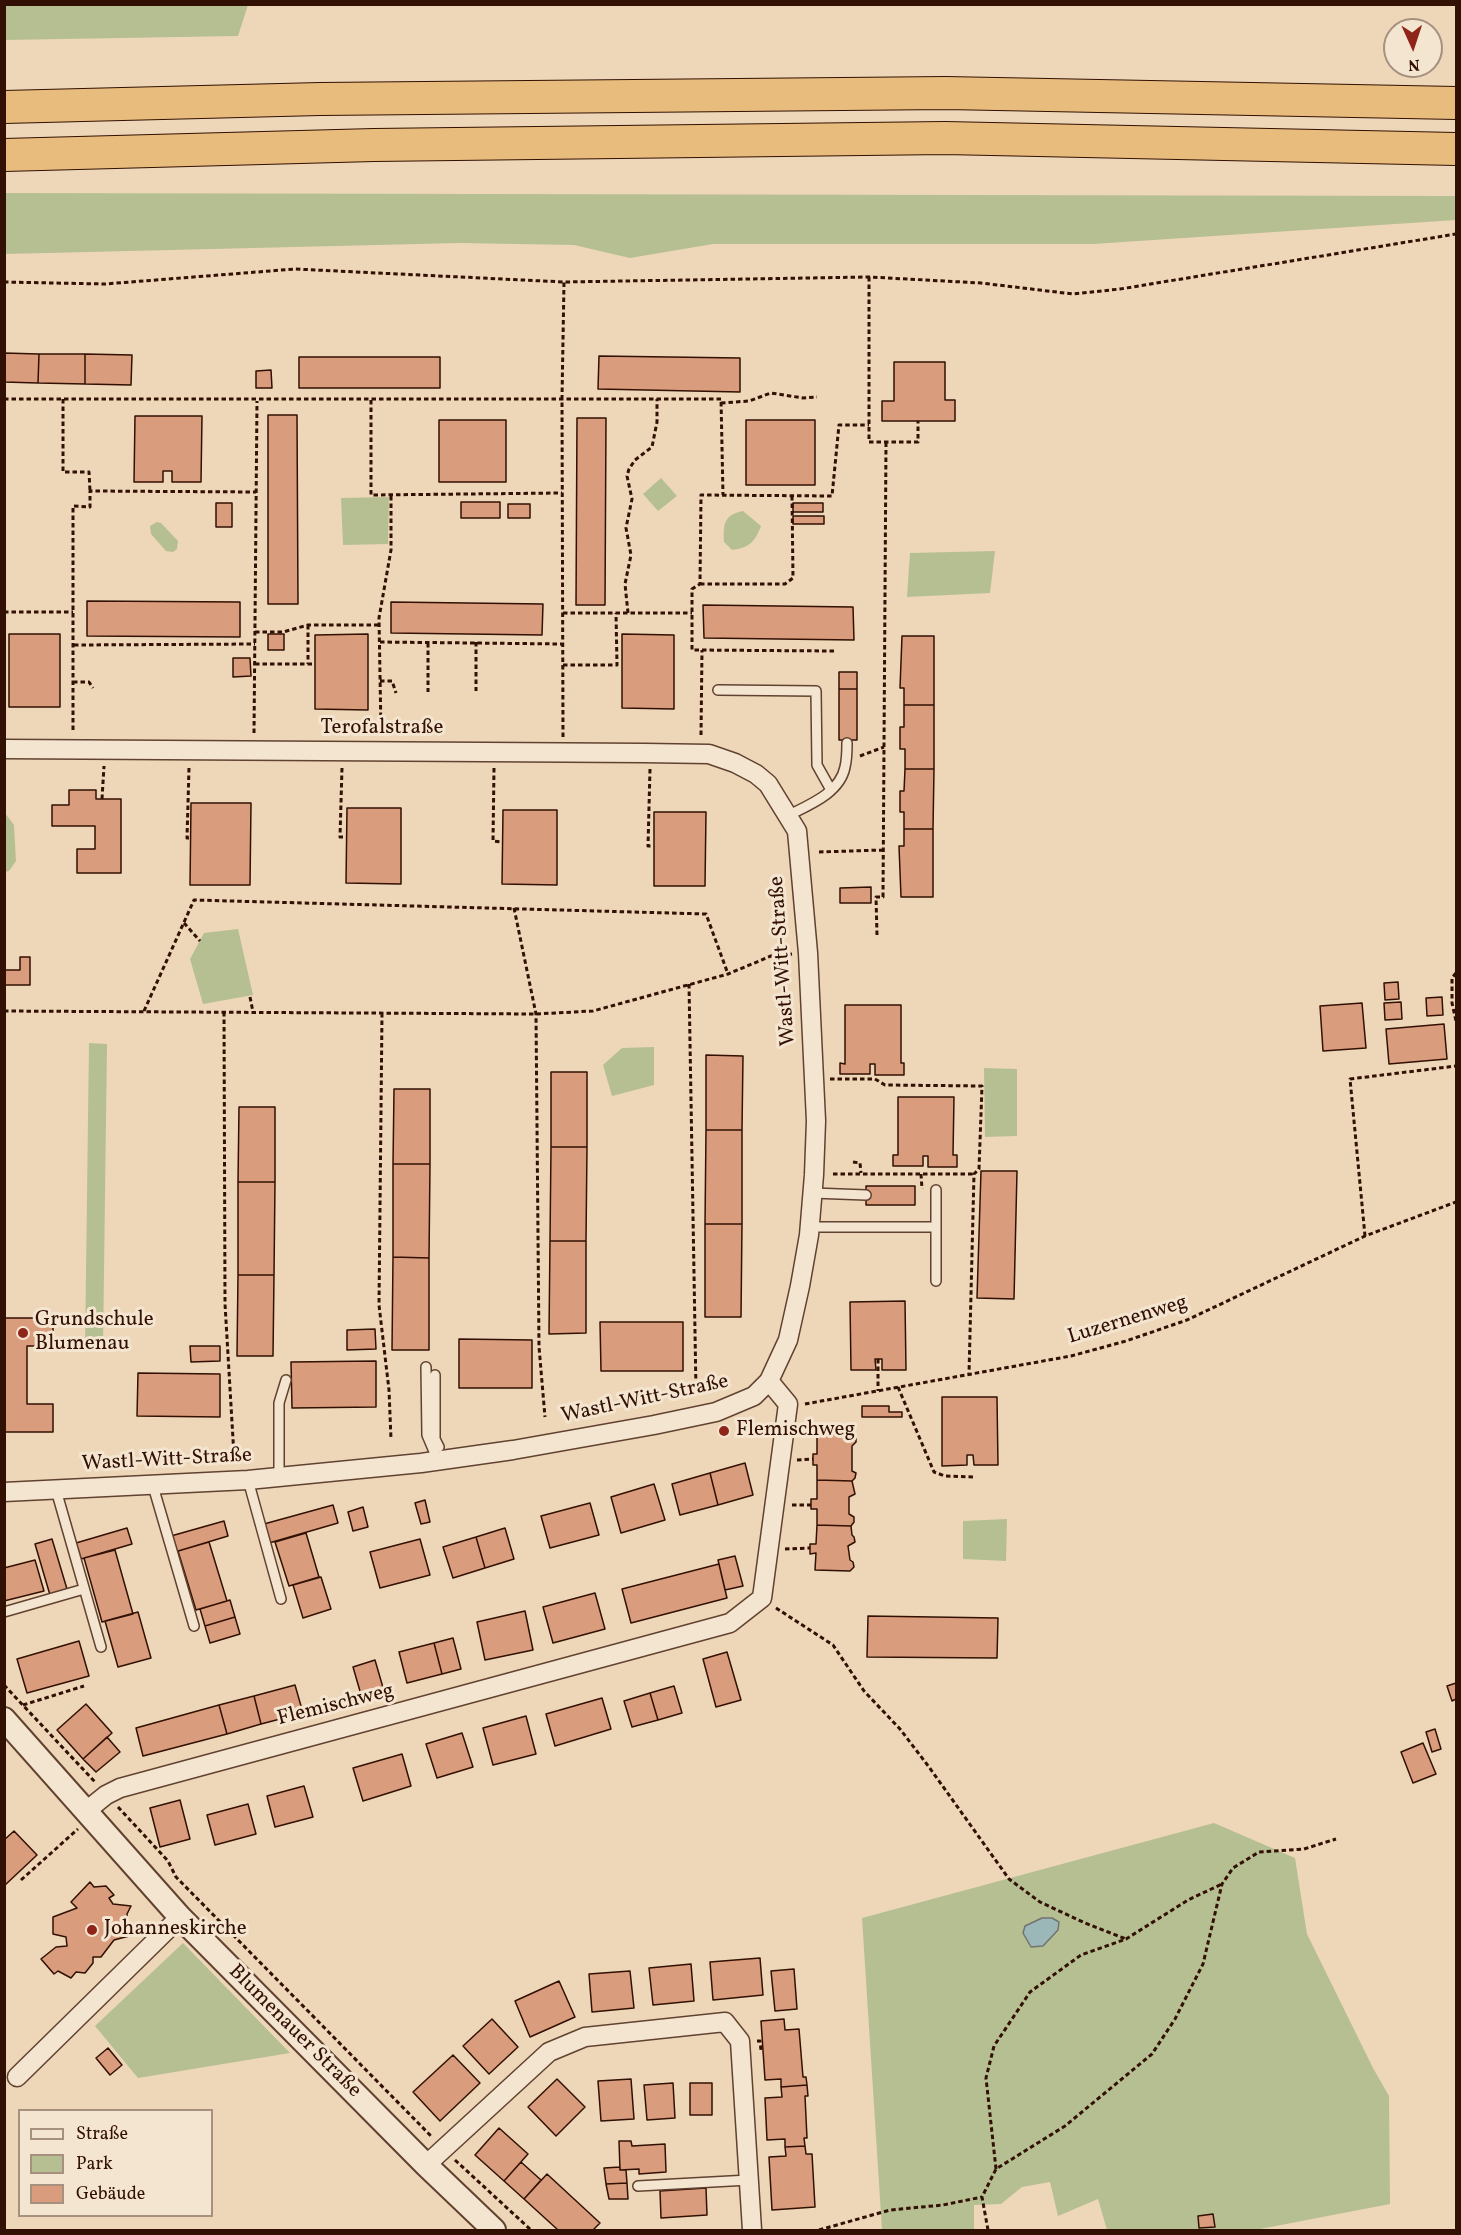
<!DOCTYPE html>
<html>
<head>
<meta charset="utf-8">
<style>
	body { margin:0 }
	#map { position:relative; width:1461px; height:2235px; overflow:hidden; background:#eed7b8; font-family:Vollkorn,serif }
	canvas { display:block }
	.frame { position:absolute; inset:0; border:6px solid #321003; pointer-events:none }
	.legend { position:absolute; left:18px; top:2109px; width:195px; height:108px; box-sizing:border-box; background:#f4e5d1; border:2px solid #a6907f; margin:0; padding:8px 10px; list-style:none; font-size:18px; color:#321003 }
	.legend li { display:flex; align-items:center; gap:12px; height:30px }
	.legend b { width:30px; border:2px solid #a6907f }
	.north { position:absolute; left:1383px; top:18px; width:60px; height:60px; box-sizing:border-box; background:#f4e5d1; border:2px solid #a6907f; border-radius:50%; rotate:177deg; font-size:16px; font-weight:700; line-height:24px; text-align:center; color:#321003 }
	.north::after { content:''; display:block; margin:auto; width:21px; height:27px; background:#8f2418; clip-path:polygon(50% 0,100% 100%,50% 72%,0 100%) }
</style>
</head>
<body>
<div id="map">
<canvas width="1461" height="2235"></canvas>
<div class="frame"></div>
<ul class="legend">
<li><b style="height:8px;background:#f4e5d1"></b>Straße</li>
<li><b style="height:16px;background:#b6bf91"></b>Park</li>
<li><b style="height:16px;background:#d99c7c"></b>Gebäude</li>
</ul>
<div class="north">N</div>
</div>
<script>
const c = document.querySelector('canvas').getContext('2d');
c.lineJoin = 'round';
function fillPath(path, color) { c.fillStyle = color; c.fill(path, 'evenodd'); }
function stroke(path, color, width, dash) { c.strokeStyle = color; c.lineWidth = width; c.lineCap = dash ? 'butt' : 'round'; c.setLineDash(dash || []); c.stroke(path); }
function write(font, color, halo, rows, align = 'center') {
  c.font = font + ' Vollkorn,serif'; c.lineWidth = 6; c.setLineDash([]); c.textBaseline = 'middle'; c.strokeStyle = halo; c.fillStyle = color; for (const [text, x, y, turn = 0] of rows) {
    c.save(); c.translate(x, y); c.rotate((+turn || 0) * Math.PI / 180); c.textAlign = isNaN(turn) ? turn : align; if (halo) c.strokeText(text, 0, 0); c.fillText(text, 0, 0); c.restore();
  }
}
const green = new Path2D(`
	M4,5L5,4L248,5L238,36L5,40Z
	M5,193L1456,196V220L1093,244H713L630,258L574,245L460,243L5,254Z
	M661,478L677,496L658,511L643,494Z
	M389,497L388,544L343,545L341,498Z
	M743,511L761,526C755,541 750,548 732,550L724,542C723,524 724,515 743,511Z
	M157,522L161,523L178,541L177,549L173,552L166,551L151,534L150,526Z
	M995,551L990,593L907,597L910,553Z
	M5,813L14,825L16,861L9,871L5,872Z
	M238,929L253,995L203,1004L190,959L204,933Z
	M89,1043L107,1044L103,1348H85Z
	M654,1047V1085L612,1096L603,1065L622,1048Z
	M984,1068L1017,1069V1136L985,1137Z
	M1007,1519L1006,1561L963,1559V1521Z
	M1214,1823L1295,1858L1307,1934L1373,2068L1389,2096L1390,2204L1255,2230H1107L1098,2199L1058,2216L1050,2182L1022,2187L1001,2204L974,2205V2230H882L862,1918Z
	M183,1943L290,2053L138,2078L95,2026Z`);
const water = new Path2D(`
	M1042,1918H1052L1059,1922L1058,1930L1043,1946L1031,1947L1023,1933L1025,1926Z`);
const building = new Path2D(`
	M4,353L39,354L38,383L4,382Z
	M39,354H85V384L38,383Z
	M85,354L132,355L131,385L85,384Z
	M599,356L740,358V392L598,389Z
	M299,357H440V388H299Z
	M894,362H945V400H955V421H882V401H894Z
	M271,370L272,388H256V371Z
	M268,415H297L298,604H268Z
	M135,416H202L201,482H172V471H163V482H134Z
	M577,418H606L605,605H576Z
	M439,420H506V482H439Z
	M746,420H815V485H746Z
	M461,502H500V518H461Z
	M216,503H232V527H216Z
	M793,503H823V512H793Z
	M508,504H530V518H508Z
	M793,516H824V524H793Z
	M87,601L240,602V637L87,636Z
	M391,602L543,604L542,635L391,633Z
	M703,605L853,607L854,640L704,638Z
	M9,634H60V707H9Z
	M268,634H284V650H268Z
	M368,634V710L315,709V635Z
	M622,634L674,635V709L622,708Z
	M902,636H934V705H904V688H900Z
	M233,658H250L251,676L233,677Z
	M839,672H857V689H839Z
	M839,689H857V740H839Z
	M904,705H934V769H905V749H900V727H904Z
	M905,769H934L933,829H904V812H900V791H904Z
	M69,790H96V799H121V873H77V849H95V826H52V805H69Z
	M191,803H251L250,885H190Z
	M347,808H401V884L346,883Z
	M503,810H557V885L502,884Z
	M654,812H706L705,886H654Z
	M904,829H933V897H901L899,846H904Z
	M871,887V903H840V888Z
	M20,957H30V985H4V970H20Z
	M1398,982L1399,999L1385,1000L1384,983Z
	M1442,997L1443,1015L1427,1016L1426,998Z
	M1401,1002L1402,1019L1385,1020L1384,1003Z
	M1362,1003L1366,1048L1323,1051L1320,1006Z
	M845,1005H901V1063H904V1075H875V1064H870V1074H840V1063L845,1064Z
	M1444,1024L1447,1059L1389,1064L1386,1029Z
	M706,1055L743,1056L742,1130H706Z
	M551,1072H587V1147H551Z
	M394,1089H430V1164H393Z
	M898,1097H954L953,1155H957V1167H928V1156H923V1166H893V1155H898Z
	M239,1107H275V1182H238Z
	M706,1130H742V1224H705Z
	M551,1147H587L586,1241H550Z
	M393,1164H430L429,1258L393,1257Z
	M981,1171H1017L1014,1299L977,1298Z
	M238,1182H275L274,1275H238Z
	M866,1186H915V1205H866Z
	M705,1224H742L741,1317H705Z
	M550,1241H586V1333L549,1334Z
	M393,1257L429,1258V1350H392Z
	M238,1275H274L273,1356H237Z
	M905,1301L906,1370H882V1359H875L876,1370H851L850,1302Z
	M4,1318H53V1346H27V1404H53V1432H4Z
	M600,1322H683V1371H601Z
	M375,1329L376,1349L347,1350V1330Z
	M459,1339L532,1340V1388H459Z
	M190,1346H220V1361L191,1362Z
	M376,1361V1407L292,1408L291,1362Z
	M138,1373L220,1374V1417L137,1416Z
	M942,1397H997L998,1465H974L973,1455H967V1465L942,1466Z
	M862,1406H889V1412H902V1417H862Z
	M847,1432H854L856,1435V1442L852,1446V1471L856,1473L855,1478L852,1481L817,1480V1465H813V1454H817V1434L844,1435Z
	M745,1463L753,1495L718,1505L710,1473Z
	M710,1473L718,1505L680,1515L672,1484Z
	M817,1480L852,1481L855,1494L849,1497V1514L854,1517V1522L851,1526L817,1525V1509H811V1499H817Z
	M654,1484L665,1520L621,1533L611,1497Z
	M425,1500L430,1522L421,1524L415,1503Z
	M590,1503L599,1535L550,1548L541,1516Z
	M333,1505L338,1523L269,1543L264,1524Z
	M363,1507L368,1527L353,1531L348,1512Z
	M224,1521L228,1536L175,1552L171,1536Z
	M817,1525L851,1526L852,1535L854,1537L855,1542L848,1546L850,1560L853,1562L854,1567L850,1571L815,1570L816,1553L810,1554V1544H816Z
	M127,1528L132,1544L81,1559L76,1543Z
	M505,1528L514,1559L485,1568L476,1537Z
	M306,1533L319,1577L289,1586L275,1542Z
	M476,1537L485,1568L453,1578L443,1547Z
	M52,1539L67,1589L50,1595L35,1544Z
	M420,1539L430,1575L380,1588L370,1552Z
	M209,1542L227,1601L196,1610L178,1551Z
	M115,1550L133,1614L102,1622L84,1558Z
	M735,1556L743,1586L725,1590L718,1560Z
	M35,1560L44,1591L4,1601V1568Z
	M719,1564L727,1598L631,1623L622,1589Z
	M321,1577L331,1609L303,1618L293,1585Z
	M595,1593L605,1629L553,1643L543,1607Z
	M230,1600L235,1617L205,1626L200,1609Z
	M525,1611L533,1650L485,1660L477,1622Z
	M138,1612L151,1658L118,1667L105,1621Z
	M868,1616L998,1618L997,1658L867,1657Z
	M235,1617L240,1634L210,1643L205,1626Z
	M453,1638L461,1669L442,1674L434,1643Z
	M79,1641L89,1676L27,1693L17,1659Z
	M434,1643L442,1674L407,1683L399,1652Z
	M727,1652L741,1700L716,1707L703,1659Z
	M375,1660L384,1691L362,1698L353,1667Z
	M1456,1683V1699L1452,1701L1447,1686Z
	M295,1685L303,1713L261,1724L254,1696Z
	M674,1686L682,1713L658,1720L650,1693Z
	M650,1693L658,1720L632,1727L624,1701Z
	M254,1696L261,1724L227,1734L219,1705Z
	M602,1698L611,1729L555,1746L546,1714Z
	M86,1704L112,1733L83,1759L57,1730Z
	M219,1705L227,1734L143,1756L136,1728Z
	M526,1716L536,1754L493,1765L483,1728Z
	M1435,1729L1441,1749L1432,1752L1426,1732Z
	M462,1733L473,1767L437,1778L426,1744Z
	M107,1737L120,1752L96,1772L83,1759Z
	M1423,1743L1436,1774L1413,1783L1401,1752Z
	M402,1754L411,1786L363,1801L353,1768Z
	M304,1786L313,1817L275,1827L267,1796Z
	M180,1800L190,1839L160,1847L150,1808Z
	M248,1804L256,1834L215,1845L207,1815Z
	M14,1831L37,1855L4,1886V1840Z
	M90,1882L94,1887L106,1886L114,1895L109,1898L113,1904L131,1906L127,1914L128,1925L133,1935L114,1940L101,1957H93V1963L85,1973L76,1972L71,1978L58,1971L54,1974L41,1959L56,1947L67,1946L66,1937L53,1934V1917L77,1908L71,1902Z
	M760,1958L763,1995L713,2000L710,1962Z
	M691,1964L694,2001L653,2005L649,1968Z
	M794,1969L797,2009L775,2011L771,1971Z
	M630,1971L634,2008L592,2012L589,1974Z
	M559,1981L575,2017L530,2037L515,2001Z
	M492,2019L518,2047L489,2074L463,2046Z
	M784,2019L785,2030L799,2029L803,2077H806L807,2085L781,2087V2079L765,2080L761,2021Z
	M108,2048L122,2065L110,2075L96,2058Z
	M453,2055L480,2083L440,2121L413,2092Z
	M557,2079L585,2107L556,2136L528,2107Z
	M631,2079L634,2119L601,2121L598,2081Z
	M673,2083L675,2118L647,2120L644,2085Z
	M690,2083H712V2115H690Z
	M807,2085L808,2096H805L807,2138H804L805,2146L785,2147V2139L767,2140L765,2098L782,2097L781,2087Z
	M499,2128L528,2154L504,2181L475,2155Z
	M619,2141H631L632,2146L665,2144L666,2172L639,2174V2169L620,2170Z
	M805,2146L806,2154H812L815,2207L772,2210L769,2157L786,2156L785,2147Z
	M521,2162L541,2180L524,2199L504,2181Z
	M620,2167V2170H626L627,2183L606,2184L604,2168Z
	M547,2174L600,2223L593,2230H558L524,2199Z
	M627,2183L628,2199H609L606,2184Z
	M706,2188L707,2215L661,2218L660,2191Z
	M1213,2214L1215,2227L1199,2228L1198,2216Z`);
const path = new Path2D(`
	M869,277V442H918V421
	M4,282L105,284L295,269L564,282L869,277L981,283L1073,294L1120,289L1456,234
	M4,399H721L723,495
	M63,399V472H89L90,491
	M371,400V495L562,493
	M721,403L749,401L771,393L803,398L817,397
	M700,584H785L793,578L792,496
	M4,612H73
	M563,613H692
	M628,613L625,584L631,555L626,528L632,499L627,476L629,469L635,460L652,447L657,422V399
	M308,625V664
	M255,632H283L308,625H379
	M380,642L563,644
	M476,642V691
	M428,643V692
	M74,645L255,644
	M834,651L692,650V589L700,584L701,495L832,496L839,425H869
	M255,664H315
	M563,665H617L616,613
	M380,681H392L396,693
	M73,682H89L93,688
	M73,730V506L90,507V491L256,492
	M381,732L379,618L391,550V495
	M254,733L257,401
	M701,735L702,650
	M563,737L562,398L564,282
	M860,756L884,747
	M189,768L187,838H191
	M342,768L340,837H347
	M494,768L493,841L502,842
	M650,769L648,846H653
	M102,799L104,766
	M819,852L883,850
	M514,908L536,1014L539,1347L545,1417
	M184,923L200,941
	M877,935L876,897H883L886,442
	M1456,973L1452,978V1003L1456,1021
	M689,984L696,1390
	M250,997L253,1012
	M4,1011L536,1014L593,1011L728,974L771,956L792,954
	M144,1011L194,900L706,914L728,974
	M224,1012L225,1304L234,1456
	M382,1013L379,1305L389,1390L391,1439
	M830,1079H875L885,1085L982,1086L979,1169L974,1174L969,1374
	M853,1162L860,1163L861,1173
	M833,1174H974
	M921,1174L922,1189
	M1365,1236L1350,1079L1456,1066
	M878,1359V1391
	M898,1387L934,1472L945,1476L976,1477
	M805,1404L1071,1356L1126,1341L1187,1320L1365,1236L1456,1202
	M797,1460L813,1459
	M792,1505H811
	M785,1549L810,1548
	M776,1608L833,1645L864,1691L900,1729L929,1767L1009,1879L1040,1902L1085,1923L1126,1939
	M4,1685L95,1782
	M23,1705L84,1686
	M118,1807L168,1861L176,1877L431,2136
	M21,1880L78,1829
	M757,2041H760L761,2050
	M455,2160L531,2230
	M996,2169L986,2078L994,2046L1030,1992L1081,1955L1126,1939L1188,1900L1222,1884
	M819,2230L890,2210L943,2205L982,2197
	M988,2230L982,2197L996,2169L1065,2126L1152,2054L1175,2019L1203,1964L1222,1884L1233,1868L1259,1852L1304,1849L1336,1839`);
const service = new Path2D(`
	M718,690L816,691L817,765L831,790
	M789,815C809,805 840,793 845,767C847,759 847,751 847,743
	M936,1190V1281
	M813,1193L866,1195
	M809,1227H936
	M426,1367L427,1435L438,1461
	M435,1375V1439L439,1447
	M279,1477V1403L286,1380
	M248,1480L281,1599
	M153,1486L194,1626
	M56,1490L101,1647
	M4,1612L84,1589
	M638,2186L749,2180`);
const minor = new Path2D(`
	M4,749L644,753L709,754L735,763L756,774L768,784L797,831L808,953L816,1121L814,1175L809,1235L800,1286L788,1340L769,1381L754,1396L716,1412L654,1425L513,1450L421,1463L248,1480L4,1492
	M85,1812L106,1795L120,1788L730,1623L762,1598L788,1404L769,1381
	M17,2077L180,1917
	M426,2165L549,2052L585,2037L725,2022L740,2041L752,2230`);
const tertiary = new Path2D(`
	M4,1719L180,1917L426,2165L494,2230`);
const motorway = new Path2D(`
	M4,107L320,99L946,93L1456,103
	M4,155L374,145L945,138L1456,149`);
const markers = [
	[23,1333,6,"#8f2418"],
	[724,1431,6,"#8f2418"],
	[92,1930,6,"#8f2418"]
];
const streetNames = [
	["Terofalstraße",382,729],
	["Wastl-Witt-Straße",784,961,-94],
	["Luzernenweg",1128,1321,-17],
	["Wastl-Witt-Straße",645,1400,-12],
	["Wastl-Witt-Straße",167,1461,-3],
	["Flemischweg",336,1706,-14],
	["Blumenauer Straße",294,2032,45]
];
const poiNames = [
	["Grundschule",35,1321],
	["Blumenau",35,1345],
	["Flemischweg",736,1431],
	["Johanneskirche",104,1930]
];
fillPath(green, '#b6bf91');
fillPath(water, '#9cb7b7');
stroke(water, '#72746f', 1.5);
fillPath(building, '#d99c7c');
stroke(building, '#321003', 1.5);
stroke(service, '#614230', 12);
stroke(minor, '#614230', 21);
stroke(tertiary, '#614230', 26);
stroke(motorway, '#321003', 34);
stroke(path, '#321003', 3, [4.5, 3]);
stroke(service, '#f4e5d1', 9);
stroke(minor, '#f4e5d1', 18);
stroke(tertiary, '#f4e5d1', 22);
stroke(motorway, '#e7bc7c', 32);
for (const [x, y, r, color] of markers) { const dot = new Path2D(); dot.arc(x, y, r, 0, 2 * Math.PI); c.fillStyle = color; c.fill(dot); stroke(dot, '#f4e5d1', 2); }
write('21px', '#321003', '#f4e5d1', streetNames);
write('21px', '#321003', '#f4e5d1', poiNames, 'left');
</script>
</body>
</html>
